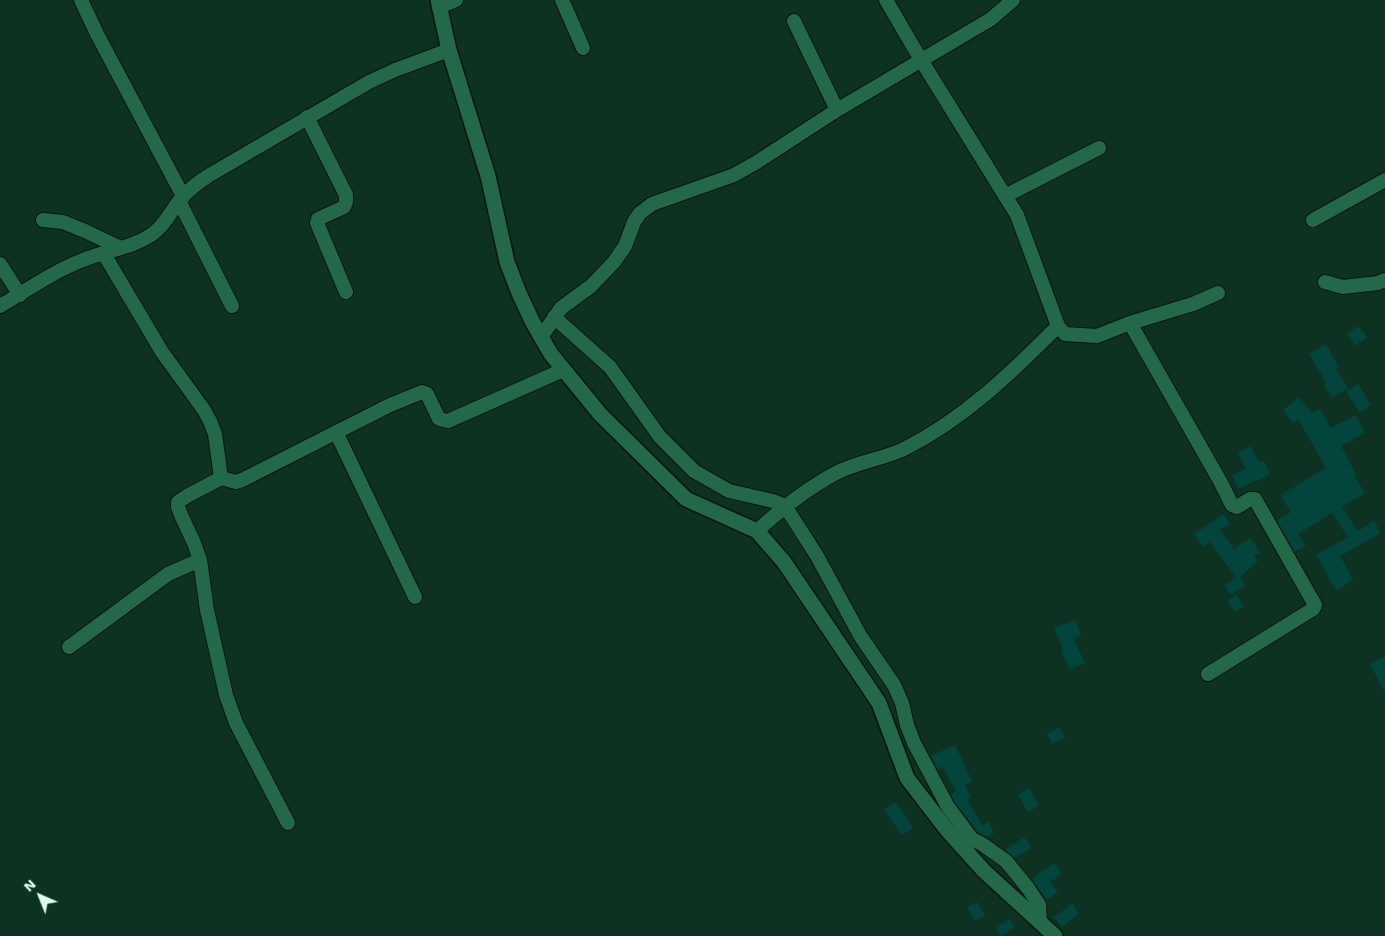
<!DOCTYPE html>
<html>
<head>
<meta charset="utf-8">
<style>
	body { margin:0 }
	#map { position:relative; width:1385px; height:936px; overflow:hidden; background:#0e3222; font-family:"Work Sans",sans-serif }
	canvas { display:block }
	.north { position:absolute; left:15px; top:871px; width:50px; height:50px; -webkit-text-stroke:4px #0e3222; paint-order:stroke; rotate:316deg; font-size:14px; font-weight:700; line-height:20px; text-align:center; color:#dcfdea }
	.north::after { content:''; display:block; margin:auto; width:18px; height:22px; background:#dcfdea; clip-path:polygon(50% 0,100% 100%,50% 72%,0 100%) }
</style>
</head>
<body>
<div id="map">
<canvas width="1385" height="936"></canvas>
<div class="north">N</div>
</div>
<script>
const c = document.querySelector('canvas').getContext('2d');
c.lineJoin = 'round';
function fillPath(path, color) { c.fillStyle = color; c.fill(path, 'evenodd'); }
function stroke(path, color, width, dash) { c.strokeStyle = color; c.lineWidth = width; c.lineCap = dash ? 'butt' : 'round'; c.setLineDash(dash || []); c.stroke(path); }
const building = new Path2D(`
	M1358,326L1367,337L1355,346L1347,334Z
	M1326,344L1339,367L1336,369L1348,388L1332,398L1323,384L1326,382L1309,354Z
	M1358,384L1371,405L1360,413L1346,391Z
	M1299,397L1312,413L1320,409L1331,428L1356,415L1365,433L1341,446L1356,474L1354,475L1365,493L1342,507L1358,531L1374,521L1381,533L1340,556L1353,579L1337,591L1327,576L1328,575L1316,555L1348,537L1332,513L1298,534L1306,546L1295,552L1277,520L1291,512L1280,495L1326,468L1298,419L1293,423L1283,410Z
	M1251,446L1259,463L1264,461L1270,475L1238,489L1232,475L1246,469L1238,453Z
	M1224,514L1230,524L1220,530L1234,549L1250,538L1260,552L1254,556L1258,561L1240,577L1246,585L1231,595L1224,586L1236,577L1210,542L1203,547L1194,534Z
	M1236,595L1244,606L1235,612L1227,601Z
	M1075,620L1081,635L1073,638L1085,663L1070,670L1061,650L1063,649L1054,628Z
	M1385,656V693L1370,664Z
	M1059,727L1065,737L1052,744L1047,734Z
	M955,745L972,781L965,785L971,798L967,800L982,825L989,822L994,833L987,837L978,832L955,802L951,794L956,791L943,767L938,769L931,756Z
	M1029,788L1039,806L1028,812L1018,794Z
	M896,802L913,828L902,835L884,810Z
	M1024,837L1032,847L1015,858L1005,850Z
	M1054,863L1062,874L1050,882L1058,892L1047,900L1032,879Z
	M977,902L985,915L976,921L967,908Z
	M1072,904L1079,914L1062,927L1054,917Z
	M1009,919L1015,927L1001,936L996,928Z`);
const street = new Path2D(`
	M81,0L97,34L183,196
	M562,0L583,48
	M886,0L921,60L1017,215L1058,326L1065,334L1097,336L1130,323L1193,304L1218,293
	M439,7L456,0
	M794,21L837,110
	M307,117L346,195V202L344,207L318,219L317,223L346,292
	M1005,196L1099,148
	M179,201L232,306
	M43,220L63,222L85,231L121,248
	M1313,220L1385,180
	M104,254L162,352L204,410L210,421L215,434L221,478
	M0,264L20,295
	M1325,282L1343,287L1378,283L1385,280
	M0,306C27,290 54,271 83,260C106,250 130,249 151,235C164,227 170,212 180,200C188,190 197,183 208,176L369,82L395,70L449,50
	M554,317L610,367L660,437L694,471L729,491L773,501L785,506L817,556L861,637L894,685L902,703L907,725L914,743L948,807L972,839L982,844L1006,861L1028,888L1039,905L1040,922
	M1130,323L1220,481L1232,505L1237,507L1250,499H1255L1315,605L1313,609L1208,674
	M541,337L561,308L591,286L614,262L625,246L634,222L640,213L652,204L734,175L757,162L837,110L991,19L1013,0
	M336,432L415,597
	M757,531C781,509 808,488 836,473C857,462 883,459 904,449C964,419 1011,373 1058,326
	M69,647L168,574L200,560
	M288,823L236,723L226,695L207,610L200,560L194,543L181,515L178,507V502L187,496L221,478L236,482L242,480L390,405L422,392L427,394L439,419L448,421L563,370`);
const secondary = new Path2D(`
	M438,0L449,50L488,176L507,262L519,293L533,323L551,354L600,414L686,499L757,531L784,562L879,703L907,778L947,830L984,871L1055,936`);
fillPath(building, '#03443c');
stroke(street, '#04170e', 16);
stroke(secondary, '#04170e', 18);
stroke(street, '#24684a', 14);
stroke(secondary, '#24684a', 15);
</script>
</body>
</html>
